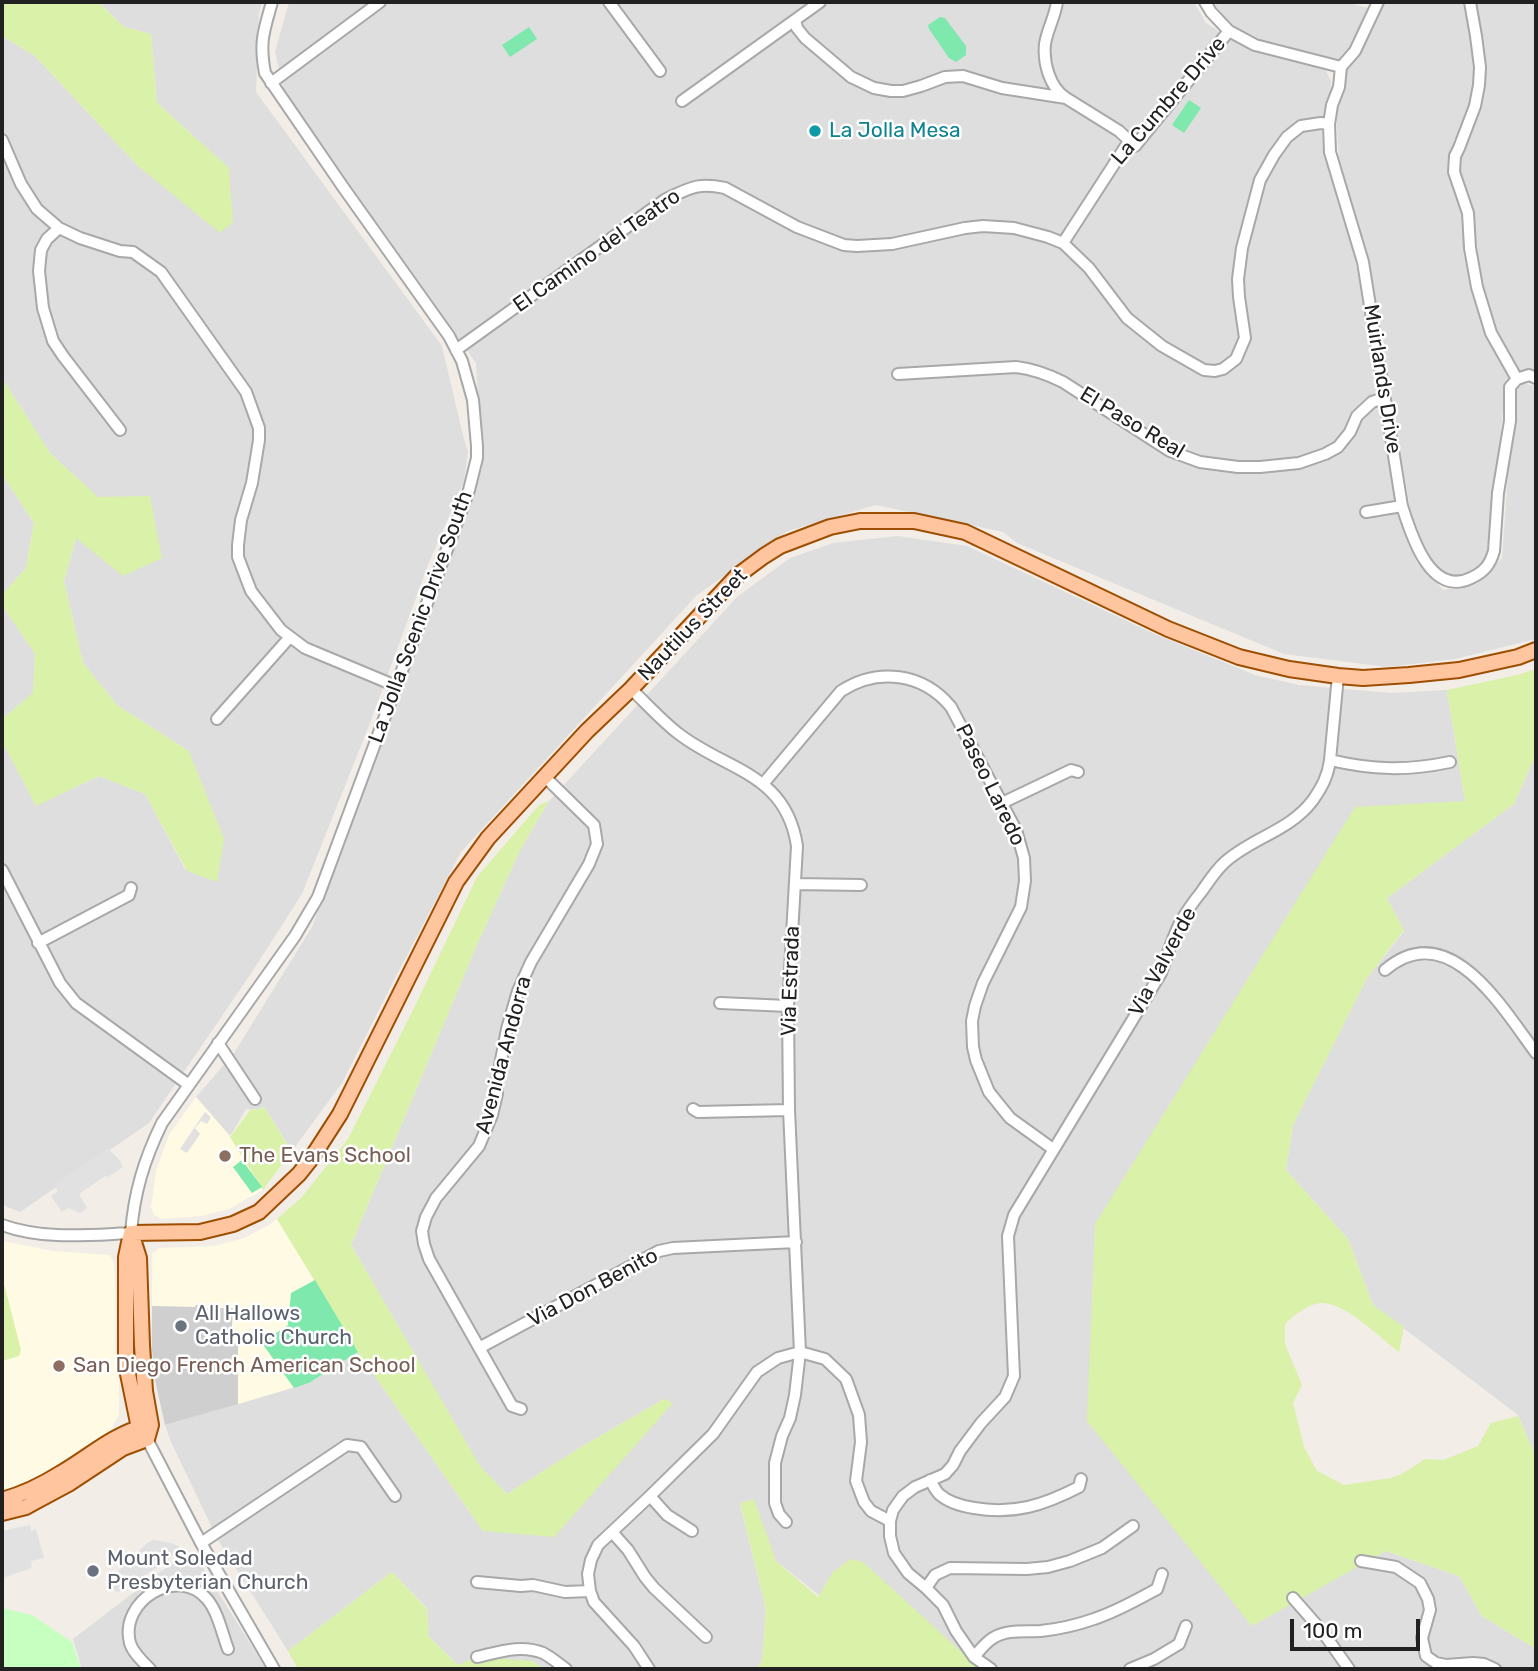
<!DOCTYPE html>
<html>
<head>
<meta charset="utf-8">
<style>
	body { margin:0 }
	#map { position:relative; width:1538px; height:1671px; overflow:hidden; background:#f2ede7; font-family:Rubik,sans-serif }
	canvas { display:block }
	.frame { position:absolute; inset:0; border:4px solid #212121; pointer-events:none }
	.scale { position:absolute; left:1290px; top:1619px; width:130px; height:32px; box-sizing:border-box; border:4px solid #212121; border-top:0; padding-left:9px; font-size:21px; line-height:24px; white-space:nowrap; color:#212121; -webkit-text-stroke:5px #fff; paint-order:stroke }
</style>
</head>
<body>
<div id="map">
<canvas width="1538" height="1671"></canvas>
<div class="frame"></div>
<div class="scale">100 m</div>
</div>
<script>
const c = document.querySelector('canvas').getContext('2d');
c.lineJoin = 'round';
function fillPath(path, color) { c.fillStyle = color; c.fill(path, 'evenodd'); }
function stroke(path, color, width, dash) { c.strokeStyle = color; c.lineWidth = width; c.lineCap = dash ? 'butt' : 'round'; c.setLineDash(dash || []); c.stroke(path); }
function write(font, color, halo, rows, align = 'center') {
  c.font = font + ' Rubik,sans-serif'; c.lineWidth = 5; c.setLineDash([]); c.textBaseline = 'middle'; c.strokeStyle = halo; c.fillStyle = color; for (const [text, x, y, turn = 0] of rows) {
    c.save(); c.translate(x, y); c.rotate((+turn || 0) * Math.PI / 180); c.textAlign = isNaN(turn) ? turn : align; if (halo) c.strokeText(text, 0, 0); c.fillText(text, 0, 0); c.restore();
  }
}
const residential = new Path2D(`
	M98,2H262L259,13L256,92L442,346L463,435L468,452L464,481L428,565L370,723L302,894L250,975L149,1123L20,1212L2,1205V741L36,805L100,776L145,794L186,871L189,751L118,706L83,663L64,581L76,538L98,498L50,453L2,378V36L35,56L138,166L229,168L157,103L151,34L124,27Z
	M289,2H1194L1206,23L1240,44L1318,65L1326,71L1331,81L1330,98L1322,136L1347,218L1365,312L1397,514L1417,563L1443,590L1478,583L1502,558L1514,392L1520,383L1536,386V639L1455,659L1387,667L1284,654L1017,543L1003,532L876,505L788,531L697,595L461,852L393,982L342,1083L292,1151L264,1108L257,1110L246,1109L230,1137L196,1097L234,1053L312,927L482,469L476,363L285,94L275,52Z
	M1212,2H1346L1368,8L1371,2H1536V374L1527,369L1506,380L1488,561L1477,572L1452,578L1429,560L1418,537L1410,508L1367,255L1340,171L1336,117L1347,72L1339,59L1301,52L1247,37L1226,19Z
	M2,474L34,523L26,568L2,595Z
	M897,536L967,546L1157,635L1255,675L1299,685L1391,693L1447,690L1465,801L1095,1224L1340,1575L1386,1551L1459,1576L1482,1616L1536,1649V1669H980L851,1559L834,1572L820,1596L776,1561L740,1504L766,1609L762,1661L756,1669H545L532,1661L458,1665L429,1637L427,1608L392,1572L288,1651L218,1540L171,1442L165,1425L309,1383L358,1352L483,1531L673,1403L664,1399L581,1447L507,1494L480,1467L351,1245L476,947L520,850L549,801L737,597L790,558L833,543Z
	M2,605L35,654L33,693L2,719Z
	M1536,754V1458L1518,1415L1373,1305L1348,1239L1286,1170L1293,1125L1367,978L1404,931L1387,898L1514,804Z
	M195,1555L266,1669H82L73,1639L167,1567Z`);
const education = new Path2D(`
	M196,1097L230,1136L251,1109L257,1110L264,1107L292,1151L263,1190L229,1209L201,1216L162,1219L154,1215L151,1207L156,1171L169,1135Z
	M277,1219L358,1352L309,1383L238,1404V1345L231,1343L205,1305H196V1307L152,1306V1254L159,1248L215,1246L244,1238L269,1225Z
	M2,1241L54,1251L110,1255L114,1263L116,1315L115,1349L119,1384V1414L109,1434L91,1447L52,1474L2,1498Z`);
const religious = new Path2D(`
	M196,1305H206V1308H233L231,1342L238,1344V1404L165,1425L155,1380L152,1350V1306L195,1307Z`);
const grass = new Path2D(`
	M2,2H98L124,27L151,34L157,103L229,168L233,222L220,233L138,166L35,56L2,36Z
	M2,378L50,453L98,497L150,496L162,558L123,576L76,538L64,581L83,663L118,706L189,751L224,839L217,882L187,871L145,794L99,776L36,806L2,741V719L33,693L35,654L2,605V595L26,568L34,523L2,474Z
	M1536,669V754L1514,804L1387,898L1404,930L1367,978L1293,1125L1286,1170L1348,1239L1373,1305L1404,1327L1399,1352C1379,1337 1349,1306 1324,1303C1310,1302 1294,1315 1285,1324V1344L1302,1385L1293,1403L1304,1447L1317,1471L1344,1485L1391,1478L1402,1474L1425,1459L1444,1460L1478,1446L1491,1423L1518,1416L1536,1457V1649L1482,1616L1459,1576L1386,1551L1252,1626L1087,1421L1095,1224L1355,807L1465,801L1447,690L1517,675Z
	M549,801L520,850L476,947L351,1245L480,1466L507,1494L581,1447L664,1399L673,1403L554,1537L483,1531L358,1352L277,1219L301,1198L348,1139L415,1006L477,877L539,805Z
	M264,1107L292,1151L263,1190L230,1137L251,1109L257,1110Z
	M2,1276L21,1350L19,1356L2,1361Z
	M754,1499L776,1561L818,1597L833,1572L851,1559L863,1562L980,1669H756L762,1661L766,1609L740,1503Z
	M392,1572L427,1609L429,1637L458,1665L477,1657L532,1661L545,1669H298L288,1651Z`);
const park = new Path2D(`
	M2,1608L32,1615L72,1642L81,1669H2Z`);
const pitch = new Path2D(`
	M940,17L945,18L966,46V55L956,62L949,58L929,29L928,25Z
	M529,27L537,39L510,57L502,45Z
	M1189,100L1201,108L1184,133L1172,125Z
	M242,1160L262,1187L252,1193L233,1167Z
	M315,1280L358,1352L309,1383L294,1388L262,1343L288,1325L291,1293Z`);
const parking = new Path2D(`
	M205,1112L211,1117L207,1124L201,1121L195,1128L200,1134L187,1153L180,1149Z
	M108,1148L120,1161L123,1167L108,1177L105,1176L79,1194L87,1208L80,1213L68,1208L62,1212L51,1196L58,1191L54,1185Z
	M30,1525L31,1531L36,1529L44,1558L31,1561L32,1568L2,1578V1531Z
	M153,1540L171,1543L180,1547L166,1562L117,1593L108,1581L146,1544Z`);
const minor = new Path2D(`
	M609,2L660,71
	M1057,2C1055,17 1047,30 1045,44C1043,63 1050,88 1066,98
	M1205,2L1211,12L1229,31L1255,45L1341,67L1339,87L1332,105L1329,124L1330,152L1363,262L1402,506C1411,534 1430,598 1471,578C1484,572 1490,565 1494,551L1498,493L1510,421V387L1517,379L1529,375L1536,378
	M1470,2L1476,36L1480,67L1479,85L1475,106L1459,148L1455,156L1454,172L1468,213L1470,248L1477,287L1491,333L1517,379
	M795,20L797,28L805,38L851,77L874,88L891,91H903L921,86L945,77L963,76L1002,88L1066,98L1119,131L1135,146L1229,31
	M1341,67L1355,51L1378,2
	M271,83L380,2
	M682,101L820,2
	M2,140L21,184L37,209L59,228L80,238L120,251L133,252L161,272L246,392L259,428V440L252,483L241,520L238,545V557L251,591L281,630L305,648L396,686
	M59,228L47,239L41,250L39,271L43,308L53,341L63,356L120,430
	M1063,243L1129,141
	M456,350L666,199C690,188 698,182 725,188L797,227L844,245L857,246L892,244L965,228L983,226L1014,228L1048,237L1063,243L1089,268L1127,318L1162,346L1204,370L1215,371L1223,369L1236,359L1245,338L1239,297L1238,279L1242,248L1260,180L1274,155L1287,137L1301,126L1321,123L1329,124
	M898,374L1016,367C1033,369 1047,374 1063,382L1170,451L1200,462L1238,467H1260L1299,463L1325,454L1338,447L1350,432L1357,416L1372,402L1384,398
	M1366,512L1402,506
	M631,689C647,704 662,721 679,734C727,771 786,773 797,846L788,1006L789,1110L800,1352L795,1395L790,1418L782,1436L775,1463V1503L779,1514L786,1522
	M217,719L290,637
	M1330,760C1373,770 1407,771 1450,762
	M763,784L841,691C878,667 923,673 951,707L1016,830L1024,858L1025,881L1021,907L983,983L975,1006L972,1021L973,1047L976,1060L989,1092L1010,1118L1053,1149
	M1002,803L1071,770L1078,772
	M2,870L60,983L76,1003L189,1085
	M795,884L861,885
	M38,943L129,895L131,888
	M1385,970C1449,915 1503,1009 1536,1053
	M720,1003L788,1006
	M218,1043L255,1099
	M693,1109L698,1112L789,1110
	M2,1225C44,1240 87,1235 131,1233C134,1193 144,1160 162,1123L295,936L318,897L469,490L477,458V446L473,400L462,361L449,336L343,187L265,73C259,41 264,31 272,2
	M479,1348L659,1251L673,1248L796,1242
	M521,1409L512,1406L429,1259L424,1244L422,1231L426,1217L436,1198L479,1146L492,1115L497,1094V1081L507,1029L518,991L531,962L589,864L597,844L594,825L545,777
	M147,1439L201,1543L274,1669
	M930,1480C933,1485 935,1490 939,1494C949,1503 961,1506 974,1508C1014,1515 1044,1505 1079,1487L1081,1479
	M650,1496L667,1515L692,1531
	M612,1532L628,1550L645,1577L654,1588L706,1637
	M201,1543L347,1445L361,1447L395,1496
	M1361,1561L1396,1567L1420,1583L1428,1599L1430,1610L1422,1638L1426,1656L1436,1663L1446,1665L1473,1663L1484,1664L1495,1669
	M477,1582L521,1586L533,1585L565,1592L590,1591
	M926,1588L935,1575L950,1568L1027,1569L1048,1567L1070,1561L1102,1548L1133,1526
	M1293,1598L1322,1631L1349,1669
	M477,1657C499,1652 521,1644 543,1653C551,1657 559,1664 566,1669
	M974,1657C980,1650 985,1643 993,1638C1007,1629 1025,1632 1041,1631C1059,1629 1077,1625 1094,1619C1116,1612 1137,1600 1157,1589L1162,1574
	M150,1669C143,1662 133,1653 130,1643C119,1601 177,1565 207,1599C218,1612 222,1633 228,1649
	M649,1669L634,1646L594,1602L590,1591L588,1574L591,1560L598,1545L650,1496L713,1434L757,1372L778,1358L800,1352L825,1359L846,1379L859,1415L861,1442L856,1481L864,1502L871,1511L890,1521
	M991,1669L974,1657L956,1631L943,1605L926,1588L908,1573L894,1553L890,1536V1521L893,1510L903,1496L915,1487L945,1474L953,1465L960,1451L981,1423L1005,1397L1014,1376L1008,1236L1014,1215L1161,973C1167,956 1172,939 1180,923C1186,912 1194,901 1202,891C1209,881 1216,870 1225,862C1253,837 1290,831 1313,800C1322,787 1328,776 1330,760L1338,676
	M1130,1669L1154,1659L1179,1644L1186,1626`);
const major = new Path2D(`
	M131,1233L200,1232L233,1224L259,1212L299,1174L311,1159L340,1114L456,882L488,838L587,731L631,689L737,576L764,556L780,546L830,527L860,521H914L965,532L1168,629L1239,657L1289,669L1338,676L1363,678L1409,675L1459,670L1518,657L1536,650
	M131,1233L126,1257V1356L128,1374L139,1428L147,1439
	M132,1236L139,1258L142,1345L145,1391L151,1425L147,1439
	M2,1500C23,1494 42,1485 61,1473C89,1457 113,1434 146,1426
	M2,1513L26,1507L35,1502L70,1483L123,1448L147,1439`);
const markers = [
	[815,131,7,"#0f9aa8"],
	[225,1156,7,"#8d6e63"],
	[181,1326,7,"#6b7280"],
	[59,1366,7,"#8d6e63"],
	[93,1571,7,"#6b7280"]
];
const streetNames = [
	["La Cumbre Drive",1169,101,-49],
	["El Camino del Teatro",597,251,-35],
	["Muirlands Drive",1382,379,81],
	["El Paso Real",1132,423,31],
	["La Jolla Scenic Drive South",421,617,-70],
	["Nautilus Street",693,625,-46],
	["Paseo Laredo",990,785,64],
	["Via Valverde",1163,962,-62],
	["Via Estrada",791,981,-88],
	["Avenida Andorra",504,1055,-75],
	["Via Don Benito",593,1288,-28]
];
const cultureNames = [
	["La Jolla Mesa",829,131]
];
const educationNames = [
	["The Evans School",239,1156],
	["San Diego French American School",73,1366]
];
const worshipNames = [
	["All Hallows",195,1314],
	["Catholic Church",195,1338],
	["Mount Soledad",107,1559],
	["Presbyterian Church",107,1583]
];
fillPath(residential, '#dfdede');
fillPath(education, '#fffae3');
fillPath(religious, '#cfcfcf');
fillPath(grass, '#d9f1a9');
fillPath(park, '#c7ffc1');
fillPath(pitch, '#7ee8ad');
fillPath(parking, '#e1e1e1');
stroke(minor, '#a8a8a8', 14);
stroke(major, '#9e4e00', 18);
stroke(minor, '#fff', 10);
stroke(major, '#ffc59f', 14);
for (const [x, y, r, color] of markers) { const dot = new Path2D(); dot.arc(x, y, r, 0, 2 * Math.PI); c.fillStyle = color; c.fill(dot); stroke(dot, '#fff', 2.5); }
write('21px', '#212121', '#fff', streetNames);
write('21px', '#0d838f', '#fff', cultureNames, 'left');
write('21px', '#785e54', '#fff', educationNames, 'left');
write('21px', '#5b616d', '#fff', worshipNames, 'left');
</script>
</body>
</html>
